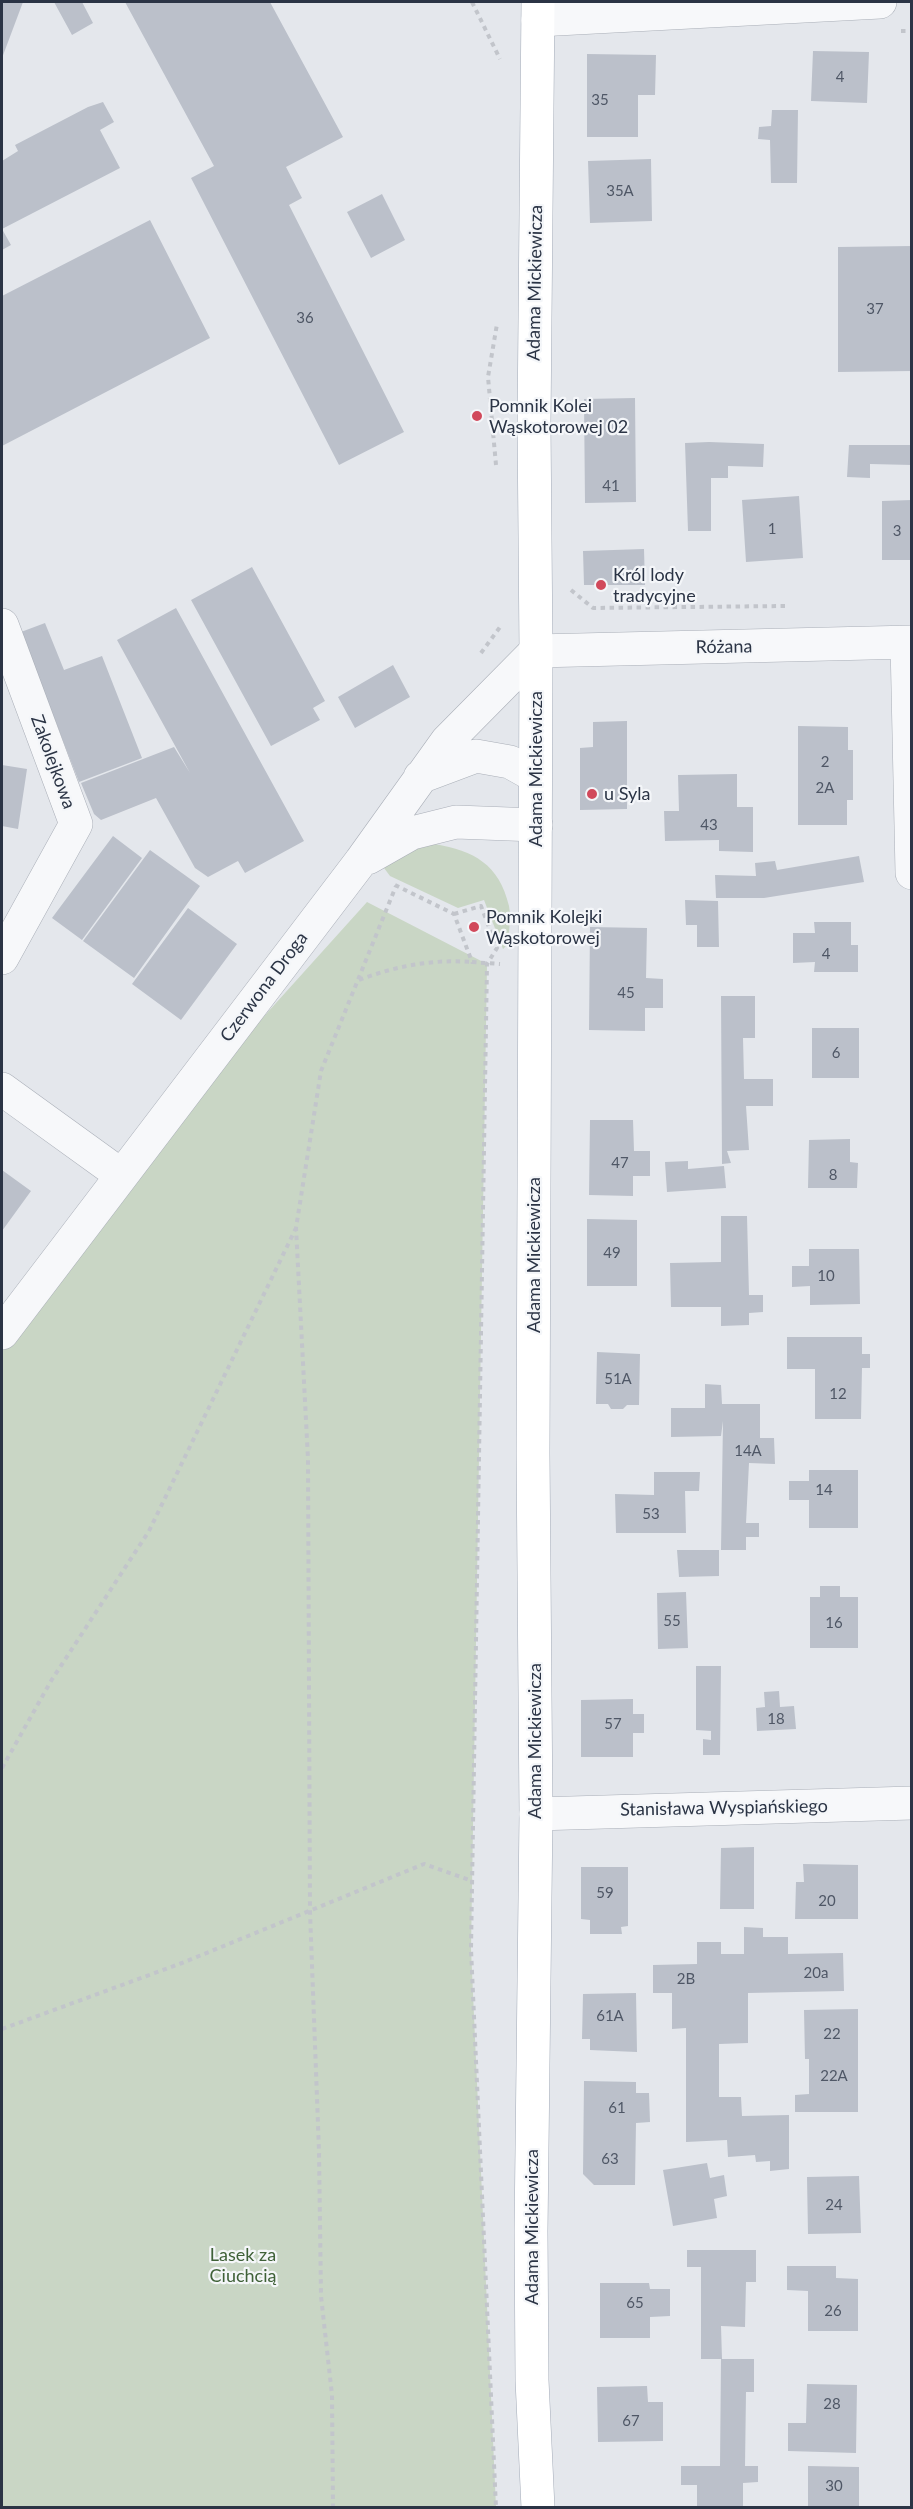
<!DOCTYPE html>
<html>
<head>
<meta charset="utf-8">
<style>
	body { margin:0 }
	#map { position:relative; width:913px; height:2509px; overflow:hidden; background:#e4e7ec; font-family:Lato,sans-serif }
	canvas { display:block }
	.frame { position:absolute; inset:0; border:3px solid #2b3445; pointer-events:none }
</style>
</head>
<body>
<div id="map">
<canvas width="913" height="2509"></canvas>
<div class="frame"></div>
</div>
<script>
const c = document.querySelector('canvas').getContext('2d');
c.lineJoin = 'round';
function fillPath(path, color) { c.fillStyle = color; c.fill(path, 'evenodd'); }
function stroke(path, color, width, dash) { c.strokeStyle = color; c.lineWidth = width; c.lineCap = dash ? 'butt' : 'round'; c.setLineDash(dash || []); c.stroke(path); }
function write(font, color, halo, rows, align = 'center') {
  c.font = font + ' Lato,sans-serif'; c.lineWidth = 4.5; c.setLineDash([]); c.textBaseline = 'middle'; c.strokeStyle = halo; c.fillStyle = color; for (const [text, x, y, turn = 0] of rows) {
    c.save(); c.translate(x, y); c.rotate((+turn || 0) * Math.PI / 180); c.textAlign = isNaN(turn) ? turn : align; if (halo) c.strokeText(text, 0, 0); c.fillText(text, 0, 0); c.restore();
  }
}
const green = new Path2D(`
	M435,844C474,851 499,864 509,906C511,917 509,932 508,944L503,949L484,900L458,908L390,876L384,868L407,851Z
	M367,902L487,964L471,1949L496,2507H2V1333L121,1175Z`);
const building = new Path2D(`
	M2,2H23L2,58Z
	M54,2H82L93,23L72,35Z
	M125,2H270L343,137L286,167L302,198L289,205L404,432L339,465L191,178L214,166Z
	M813,51L869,52L867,103L811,101Z
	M587,54L656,55L655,95H638V137H587Z
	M103,102L114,122L100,130L120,168L2,229L11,245L2,250V161L18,151L15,145L88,107Z
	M772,110H798L797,183H771L770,140L758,139L759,127L771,126Z
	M651,159L652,221L590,223L588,161Z
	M382,194L405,240L371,258L347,212Z
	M150,220L210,338L2,446V296Z
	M912,246V371L838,372V247Z
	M635,398L636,502L585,503L584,399Z
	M709,442L764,444L763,467L728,466V478H711V531H688L685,443Z
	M849,445H912V465L870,464V478L847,477Z
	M799,496L803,558L746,562L742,500Z
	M912,500V560H882V501Z
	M644,549L645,585H584L583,551Z
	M252,567L325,701L313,708L320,720L271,746L191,600Z
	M176,608L304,841L245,873L238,861L208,877L195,868L156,798L101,820L94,814L81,783L174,747L190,773L117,640Z
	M45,623L64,670L102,656L142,758L79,782L21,632Z
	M393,665L410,697L355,728L338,697Z
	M627,721V809L580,810V748L593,747V722Z
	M798,726L848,727V750H853V800H847V825H798Z
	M2,765L27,769L18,829L2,826Z
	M737,774V807H753V852L719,851V840L665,841L664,811H679L678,775Z
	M113,836L142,858L82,940L52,918Z
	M150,850L200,886L134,978L83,941Z
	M859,856L864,882L764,898H716L715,875L756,876L755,863L775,861L777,870Z
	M685,900L718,901L719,947H697V925H686Z
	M188,908L237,944L181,1020L132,984Z
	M814,922H851V945H858V972H814L815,962L793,963V933H815Z
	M590,927L647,928L646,978L663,979V1008H645V1031L589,1030Z
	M721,996H755V1038H743L744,1079H773V1106H746L749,1150L727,1151L731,1163L722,1164Z
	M812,1028H859V1078H812Z
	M590,1120H633L634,1151H650V1176H633V1196L589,1195Z
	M850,1139V1162L858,1163L857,1188H808L809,1140Z
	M688,1161V1169L724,1166L726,1188L667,1192L665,1162Z
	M2,1170L31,1191L2,1231Z
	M721,1216H747L749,1295H763V1312L749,1313V1325L721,1326V1307H671L670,1263L721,1262Z
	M587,1219L637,1220V1286H587Z
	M809,1249H859L860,1304L810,1305V1286L792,1287V1266H809Z
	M787,1337H862V1354H870V1368H862L861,1419H815V1369H787Z
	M597,1352L640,1354L639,1405H627L623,1409H611L608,1404H596Z
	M705,1384L721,1385L722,1404H760V1438H774L775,1464L749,1463L746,1523H759V1537H746V1550H721L723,1421L721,1436L671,1437V1408H705Z
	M809,1470H858V1528H809V1500H789V1481H809Z
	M654,1472H700L699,1491H685L686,1533H616L615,1494L654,1495Z
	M677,1550H719V1576L679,1577Z
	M820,1586H840V1597H858V1648H810V1597H820Z
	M686,1592L688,1648L658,1649L657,1593Z
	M696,1666H721L720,1755H703V1739L711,1740V1731L696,1730Z
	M779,1691L780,1707L794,1706L796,1729L757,1731L756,1708L765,1707L764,1692Z
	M633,1699V1714H644V1733H633V1757H581V1700Z
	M754,1847V1909H720L721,1848Z
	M803,1864L858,1865V1919H795L796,1882H804Z
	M581,1867H628V1926L621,1927L622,1934H590V1920L581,1919Z
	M744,1927L763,1928V1937H788V1954L843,1953L844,1991L748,1993V2043L719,2044V2097H741L742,2116L789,2115V2169L770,2171V2161L756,2162L755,2155L728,2157L727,2140L686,2142V2028L672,2029V1993H653V1965L697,1964V1942H721V1954H744Z
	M636,1993L637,2052L590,2050V2039H582L583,1994Z
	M858,2009V2112H795V2095L809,2094V2059H805L804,2010Z
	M584,2081L636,2082V2093H649L650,2122L636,2123L635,2185H594L583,2174Z
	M707,2163L710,2178L724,2175L727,2196L714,2199L717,2218L673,2226L663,2170Z
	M859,2176L861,2233L808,2234L807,2177Z
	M687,2250H756V2282H746L745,2327L721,2326L722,2359H754V2392H746L745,2466H758V2482L743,2483V2508H697V2485H681V2466H720L721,2359H701V2267H687Z
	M787,2266H836V2278L858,2279V2331H808V2291L787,2290Z
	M600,2283H649L650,2289H670V2316L650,2317V2338H600Z
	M807,2384L857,2385L856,2453L788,2451V2423H806Z
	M647,2386L648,2402H663V2441L598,2442L597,2387Z
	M808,2466L859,2467V2508H808Z`);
const path = new Path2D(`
	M472,2L500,59
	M901,31H912
	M496,465L488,377L497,324
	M571,590L593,608L785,606
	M481,653L500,627
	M395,885L454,914L472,962L500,964
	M454,914L481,906L497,948L487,964L471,1949L496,2508
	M359,980C396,966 432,959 472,962
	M2,1768L51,1681L149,1531L296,1228
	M2,2029L182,1963L424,1864L472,1881
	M333,2508L332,2395L321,2296L319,2151L310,1912L308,1459L296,1228L321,1071L396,886`);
const minor = new Path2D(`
	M538,20L880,2
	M2,625L76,824L2,958
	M907,643L912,873
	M420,777L476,756L510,762L535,776
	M368,858L412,833L456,822L536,825
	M2,1089L121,1175
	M2,1333L361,861L447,741L536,651L912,642
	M536,1814L912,1803`);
const major = new Path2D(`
	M538,2L534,424L536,651L533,1453L536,1814L531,2231L532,2380L538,2508`);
const markers = [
	[477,416,6,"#d1495b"],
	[601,585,6,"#d1495b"],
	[592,794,6,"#d1495b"],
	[474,927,6,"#d1495b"]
];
const numberNames = [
	["4",840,77],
	["35",600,100],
	["35A",620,191],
	["37",875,309],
	["36",305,318],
	["41",611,486],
	["1",772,529],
	["3",897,531],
	["2",825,762],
	["2A",825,788],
	["43",709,825],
	["4",826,954],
	["45",626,993],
	["6",836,1053],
	["47",620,1163],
	["8",833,1175],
	["49",612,1253],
	["10",826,1276],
	["51A",618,1379],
	["12",838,1394],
	["14A",748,1451],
	["14",824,1490],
	["53",651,1514],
	["55",672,1621],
	["16",834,1623],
	["18",776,1719],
	["57",613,1724],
	["59",605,1893],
	["20",827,1901],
	["20a",816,1973],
	["2B",686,1979],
	["61A",610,2016],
	["22",832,2034],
	["22A",834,2076],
	["61",617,2108],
	["63",610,2159],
	["24",834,2205],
	["65",635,2303],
	["26",833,2311],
	["28",832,2404],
	["67",631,2421],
	["30",834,2486]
];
const streetNames = [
	["Adama Mickiewicza",535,283,-89],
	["Różana",724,647,-1],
	["Zakolejkowa",53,762,70],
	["Adama Mickiewicza",536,769,-90],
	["Czerwona Droga",264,987,-53],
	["Adama Mickiewicza",534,1255,-90],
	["Adama Mickiewicza",535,1741,-90],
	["Stanisława Wyspiańskiego",724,1808,-1],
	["Adama Mickiewicza",532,2227,-90]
];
const poiNames = [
	["Pomnik Kolei",489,406],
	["Wąskotorowej 02",489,427],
	["Król lody",613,575],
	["tradycyjne",613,596],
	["u Syla",604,794],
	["Pomnik Kolejki",486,917],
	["Wąskotorowej",486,938]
];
const parkNames = [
	["Lasek za",243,2255],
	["Ciuchcią",243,2276]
];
fillPath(green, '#c9d6c5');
fillPath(building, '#bbc0ca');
stroke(minor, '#a9aeb7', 34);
stroke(major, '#a3abb8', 34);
stroke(path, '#c2c5cb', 4, [4.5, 4.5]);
stroke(minor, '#f7f8fa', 33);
stroke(major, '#fff', 33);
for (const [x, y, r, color] of markers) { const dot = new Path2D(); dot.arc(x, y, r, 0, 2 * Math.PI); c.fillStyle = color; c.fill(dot); stroke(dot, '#f4f6f9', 2); }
write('15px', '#4f5766', null, numberNames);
write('18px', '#2b3445', '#f4f6f9', streetNames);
write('18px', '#2b3445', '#f4f6f9', poiNames, 'left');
write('18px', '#3f6138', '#f4f6f9', parkNames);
</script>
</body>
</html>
